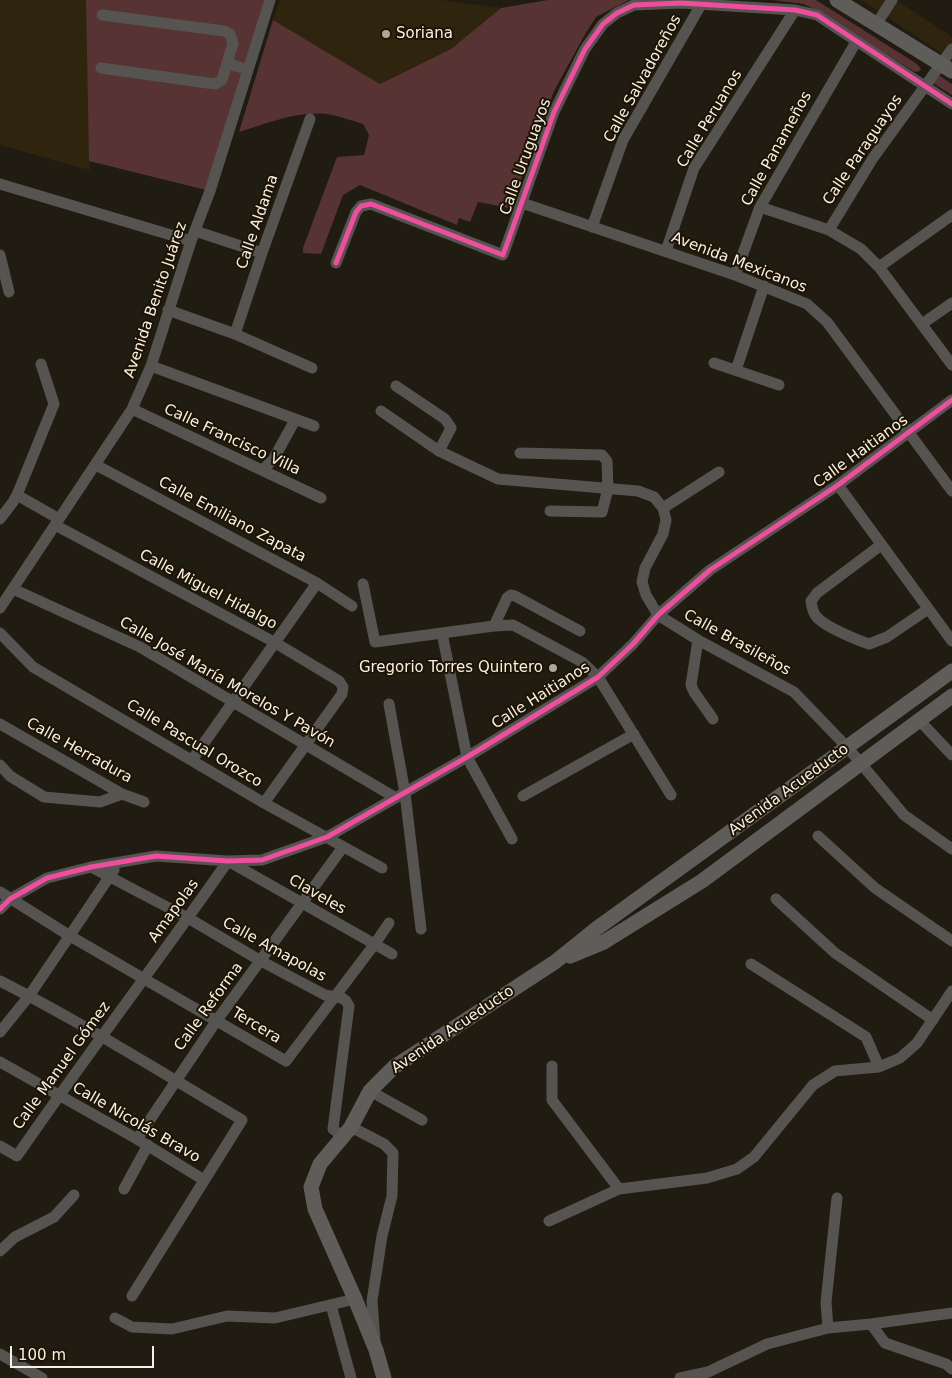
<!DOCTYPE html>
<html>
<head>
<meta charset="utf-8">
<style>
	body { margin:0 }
	#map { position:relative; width:952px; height:1378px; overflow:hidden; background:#211c12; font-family:"DejaVu Sans",sans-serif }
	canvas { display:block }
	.scale { position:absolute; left:10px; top:1346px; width:144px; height:22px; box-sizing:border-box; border:2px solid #f7f0e5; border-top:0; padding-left:6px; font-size:15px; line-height:18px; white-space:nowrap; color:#f7f0e5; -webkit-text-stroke:4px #1d1404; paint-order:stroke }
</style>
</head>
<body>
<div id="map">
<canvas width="952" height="1378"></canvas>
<div class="scale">100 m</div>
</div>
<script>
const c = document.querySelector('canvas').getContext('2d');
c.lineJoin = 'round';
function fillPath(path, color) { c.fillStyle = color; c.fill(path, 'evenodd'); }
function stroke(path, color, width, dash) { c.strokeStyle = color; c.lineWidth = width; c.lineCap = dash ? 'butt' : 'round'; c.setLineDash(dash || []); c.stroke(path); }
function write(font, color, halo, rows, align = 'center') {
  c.font = font + ' "DejaVu Sans",sans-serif'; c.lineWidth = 4; c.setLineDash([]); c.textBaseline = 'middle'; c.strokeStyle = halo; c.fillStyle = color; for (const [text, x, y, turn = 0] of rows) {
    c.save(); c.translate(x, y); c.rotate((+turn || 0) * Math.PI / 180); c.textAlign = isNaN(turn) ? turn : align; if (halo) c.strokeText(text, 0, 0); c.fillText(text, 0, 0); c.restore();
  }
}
const built = new Path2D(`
	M0,0H86L90,170L0,145Z
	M280,0H442L501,8L451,49L380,84L273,20Z
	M861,0H896L952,37V60Z`);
const green = new Path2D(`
	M86,0H270L210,191L89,161Z
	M548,0H629L596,17L584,36L554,91L510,208L478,202L470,222L459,218L457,225L360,185L343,195L321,254L303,253V248L337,157L364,155L369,135L363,124C353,121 342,117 332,115C301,109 269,123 239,132L273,20L380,84L451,49L501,8Z
	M773,0H816L917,64L921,69L919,71L915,72L810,7L803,4Z
	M940,76L952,84V95L931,82Z`);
const minor = new Path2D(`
	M102,15L224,31L230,34L233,43L227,63
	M877,23L892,0
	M101,68L215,84L222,80L227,63L248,70
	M0,184L191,241
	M522,203L735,275L807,304L827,322L952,491
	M760,207L829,230L861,249L879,267L952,365
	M592,227L623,140L702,3
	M829,230L873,158L952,49
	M195,231L262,253
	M666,251L694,168L795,10
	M0,255L9,292
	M336,263L356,212L361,206L371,204L503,255L554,112L585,49L603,24L617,13L634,5L681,3L795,10L817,15L952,104
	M879,267L952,215
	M735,275L760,207L856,42
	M168,310L235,334L312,368
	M922,324L952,303
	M235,334L262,253L310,119
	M714,363L779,385
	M151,366L314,426
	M736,370L764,286
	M396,386L445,419L451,428L439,451
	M132,409L321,498
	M381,411L439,451L498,479L638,491L654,497L663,508L666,520L663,534L645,568L642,582L646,595L658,615L698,640L794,692L848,748L904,815L952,849
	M520,453L602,455L607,461L608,489L602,512L550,511
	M96,465L317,583L352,606
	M262,470L273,460L295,420
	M838,485L952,641
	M17,495L59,519
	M663,508L719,472
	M0,519L13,502L17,495L54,404L41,364
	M55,525L274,642L339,681L343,687L342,694L264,803
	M881,545L817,593L811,601C812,607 812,611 816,616C823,626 857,640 869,644L887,637L928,609
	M363,584L375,642L494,626L513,625L582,662L598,677L671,795
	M13,589L140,647L396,798
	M0,608L132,409L151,366L191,241L210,191L270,0
	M494,626L507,598L511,595L515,596L580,631
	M0,633L33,667L264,803L382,868
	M442,633L467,757L512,839
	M698,640L691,685L694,692L713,719
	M389,704L405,793L421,929
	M919,720L952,755
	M0,724L122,794L144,802
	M192,760L317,583
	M0,765L10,776L44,797L100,802L122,794
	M523,796L634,734
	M818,836L875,888L952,941
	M228,861L392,954
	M91,867L188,918L261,961L325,995L342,998L346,1001L349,1006L333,1129L342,1136
	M0,892L70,936L286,1061L374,945L389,923
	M776,899L835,953L933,1020
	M0,909L10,899L47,878L91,867L156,856L228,861L262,860L327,837L467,757L598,677L633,644L658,615L710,570L838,485L952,400
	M751,964L866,1037L879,1067
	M0,981C83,1023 162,1073 242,1120L132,1296
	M0,1032L29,996L114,870
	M0,1062L137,1139L204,1180
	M552,1066V1100L619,1189
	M370,1091L422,1120
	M351,1127L384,1144L393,1153L392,1196L382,1236L372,1301L375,1341
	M137,1139L217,1020L343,847
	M0,1146L17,1156C85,1057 159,960 228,861
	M124,1189L148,1145
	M549,1221L619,1189L707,1178L737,1169L754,1157L813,1085L835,1071L879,1067L900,1058L917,1043L952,991
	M0,1251L15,1237L54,1217L74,1195
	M331,1305L351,1378
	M115,1318L132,1327L172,1329L227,1316L275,1318L355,1299
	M871,1324L885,1343L946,1364L952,1369
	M828,1328L826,1302L837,1198
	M0,1354L42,1378
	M680,1378L708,1372L767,1344L828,1328L871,1324L952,1313`);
const major = new Path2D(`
	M837,0L952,71
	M570,956L604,942L702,881L952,696
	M384,1378L376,1350L355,1299L315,1209L311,1187L320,1164L351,1127L370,1091L394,1067L555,962L596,929L952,671`);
const cycleway = new Path2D(`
	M336,263L356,212L361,206L371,204L503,255L554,112L585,49L603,24L617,13L634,5L681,3L795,10L817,15L952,104
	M0,909L10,899L47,878L91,867L156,856L228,861L262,860L327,837L467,757L598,677L633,644L658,615L710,570L838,485L952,400`);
const markers = [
	[386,34,5,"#aca69b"],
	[553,668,5,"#aca69b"]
];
const poiNames = [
	["Soriana",396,34],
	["Gregorio Torres Quintero",543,668,"right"]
];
const streetNames = [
	["Calle Salvadoreños",643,79,-61],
	["Calle Peruanos",710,119,-59],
	["Calle Panameños",777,149,-61],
	["Calle Paraguayos",863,150,-56],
	["Calle Uruguayos",526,157,-70],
	["Calle Aldama",258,222,-71],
	["Avenida Mexicanos",739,263,21],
	["Avenida Benito Juárez",156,300,-71],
	["Calle Francisco Villa",232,440,25],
	["Calle Haitianos",861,452,-36],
	["Calle Emiliano Zapata",232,520,28],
	["Calle Miguel Hidalgo",208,590,28],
	["Calle Brasileños",737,643,29],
	["Calle José María Morelos Y Pavón",227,683,30],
	["Calle Haitianos",541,696,-32],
	["Calle Pascual Orozco",194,744,31],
	["Calle Herradura",79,751,29],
	["Avenida Acueducto",789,790,-36],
	["Claveles",317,895,30],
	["Amapolas",174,911,-54],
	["Calle Amapolas",274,950,29],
	["Calle Reforma",209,1007,-54],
	["Tercera",256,1026,31],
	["Avenida Acueducto",453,1030,-34],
	["Calle Manuel Gómez",62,1066,-54],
	["Calle Nicolás Bravo",136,1123,30]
];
fillPath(built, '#2f240d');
fillPath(green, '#573433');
stroke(minor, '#555450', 11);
stroke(major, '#5e5d59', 15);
stroke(cycleway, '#ef4d9e', 5);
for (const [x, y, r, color] of markers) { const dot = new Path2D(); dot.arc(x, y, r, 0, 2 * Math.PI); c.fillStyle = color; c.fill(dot); stroke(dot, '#1d1404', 2); }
write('15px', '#f7f0e5', '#1d1404', poiNames, 'left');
write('15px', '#f7f0e5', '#1d1404', streetNames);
</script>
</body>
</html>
